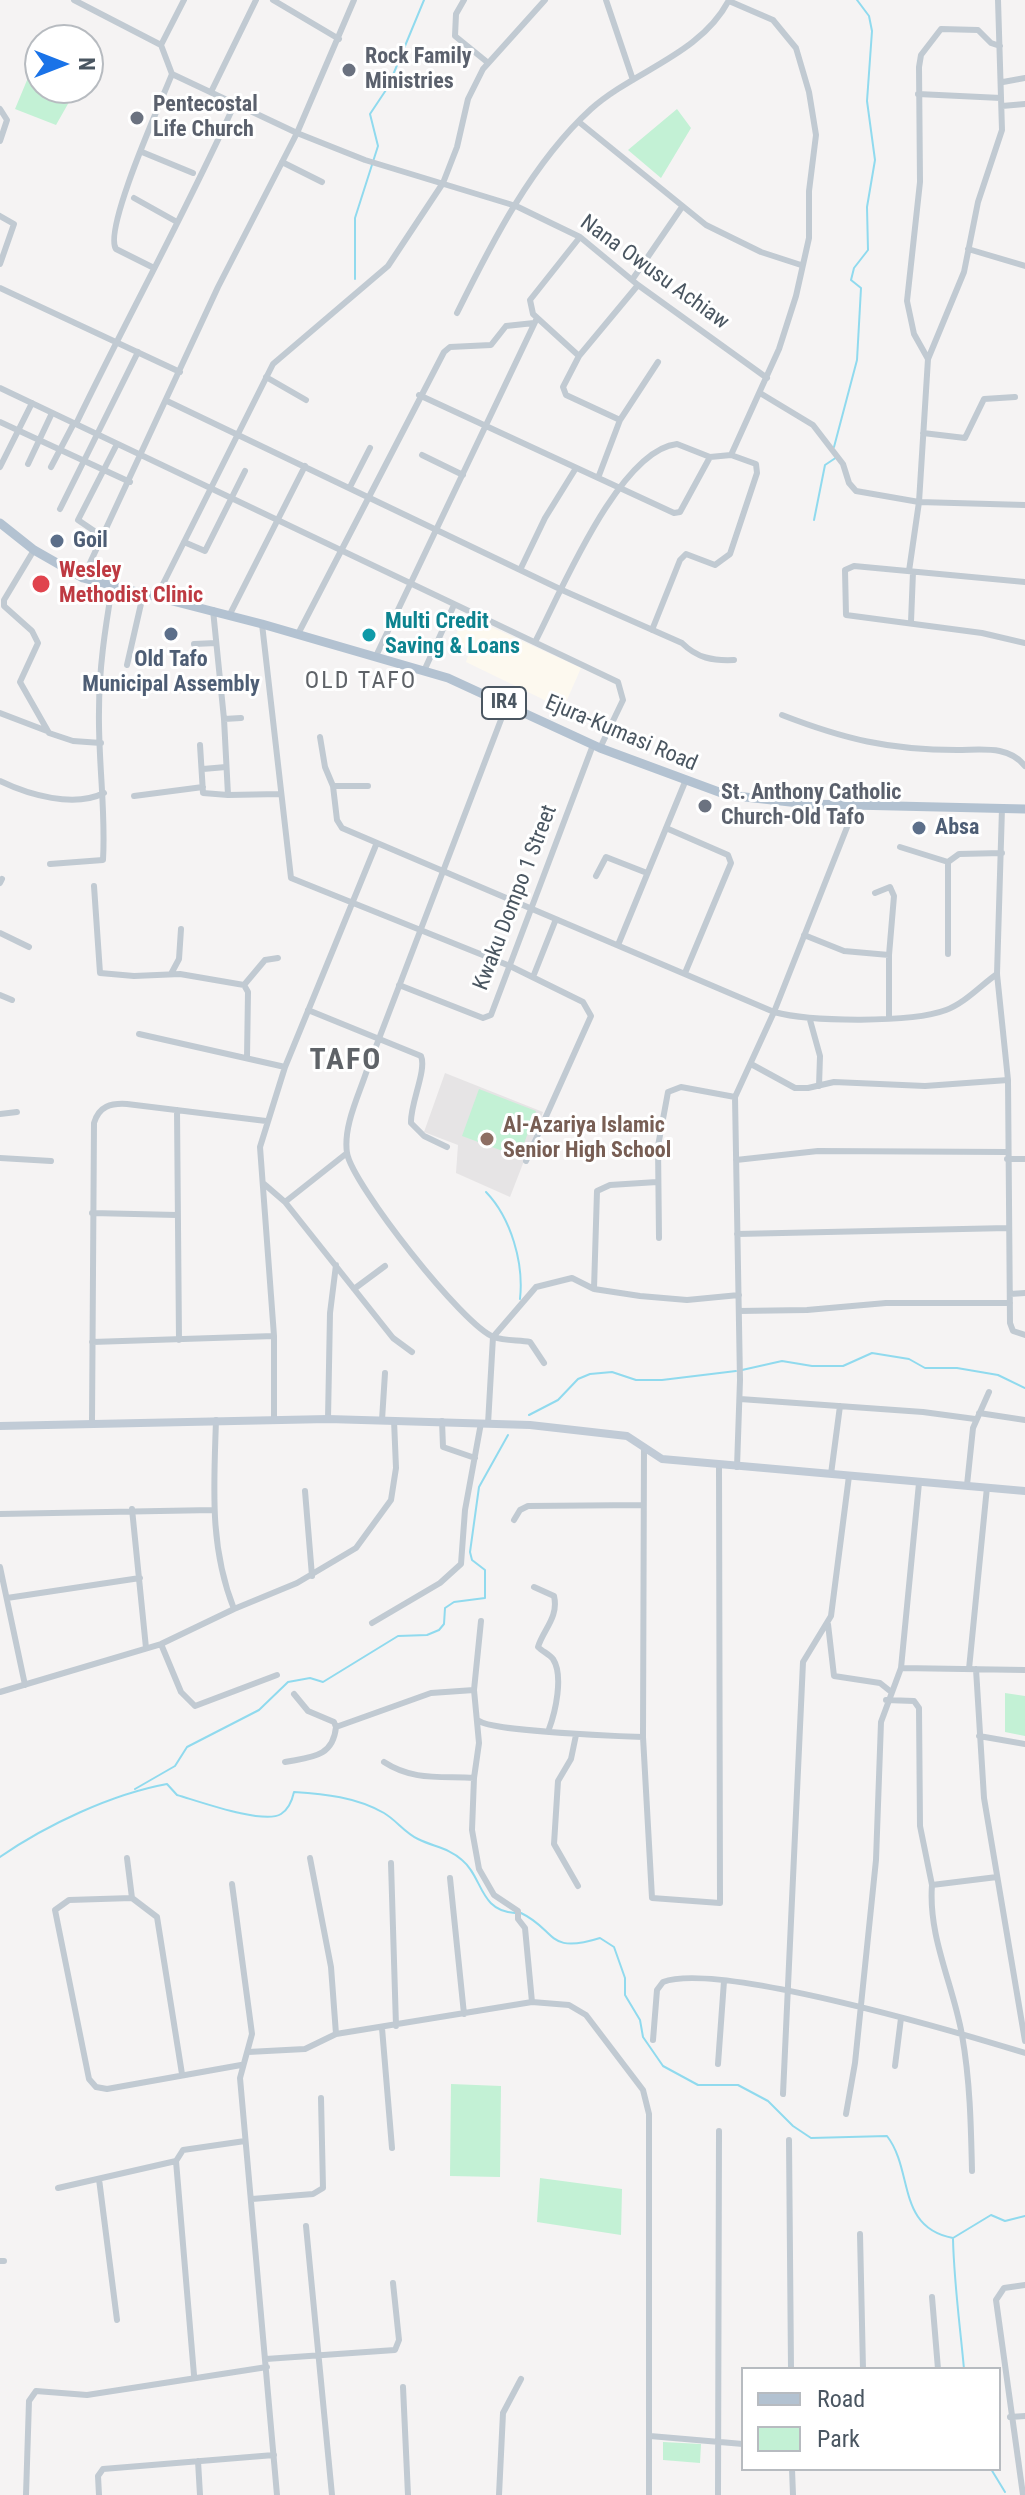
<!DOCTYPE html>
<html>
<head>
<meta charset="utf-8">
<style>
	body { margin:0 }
	#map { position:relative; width:1025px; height:2495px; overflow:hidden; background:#f5f3f3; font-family:"Roboto Condensed",sans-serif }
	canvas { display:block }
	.legend { position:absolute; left:741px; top:2367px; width:260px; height:104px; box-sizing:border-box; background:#fff; border:2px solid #b7bbc0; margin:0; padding:10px 14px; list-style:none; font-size:24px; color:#4a5661 }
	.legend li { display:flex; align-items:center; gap:16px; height:40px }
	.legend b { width:40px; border:2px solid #b7bbc0 }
	.north { position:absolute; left:24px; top:24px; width:80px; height:80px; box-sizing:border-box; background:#fff; border:2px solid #b7bbc0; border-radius:50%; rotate:90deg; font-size:22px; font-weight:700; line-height:32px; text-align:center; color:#4a5661 }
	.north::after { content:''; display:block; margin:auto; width:28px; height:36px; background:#1a73e8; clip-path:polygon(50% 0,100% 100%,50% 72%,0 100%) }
</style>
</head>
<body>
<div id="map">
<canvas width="1025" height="2495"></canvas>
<ul class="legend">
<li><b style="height:10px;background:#b3c2d1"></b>Road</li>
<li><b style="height:22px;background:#c3f1d5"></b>Park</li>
</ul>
<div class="north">N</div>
</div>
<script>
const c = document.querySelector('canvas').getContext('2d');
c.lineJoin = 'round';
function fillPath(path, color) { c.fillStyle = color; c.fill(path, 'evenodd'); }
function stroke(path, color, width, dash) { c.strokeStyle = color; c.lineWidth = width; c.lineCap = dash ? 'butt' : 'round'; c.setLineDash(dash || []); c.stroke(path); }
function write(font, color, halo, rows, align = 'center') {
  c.font = font + ' "Roboto Condensed",sans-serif'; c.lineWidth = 6; c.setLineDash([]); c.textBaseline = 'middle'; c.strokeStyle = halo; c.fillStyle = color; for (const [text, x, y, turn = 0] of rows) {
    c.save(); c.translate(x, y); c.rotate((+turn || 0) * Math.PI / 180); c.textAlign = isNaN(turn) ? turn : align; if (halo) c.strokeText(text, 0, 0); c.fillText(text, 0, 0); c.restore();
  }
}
const commercial = new Path2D(`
	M465,615L581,668L563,709L466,662L470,650L453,641Z`);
const education = new Path2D(`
	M445,1073L543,1112L510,1197L456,1173L458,1145L424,1132Z`);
const green = new Path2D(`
	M40,49V88H77L56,125L15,109Z
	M677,109L691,128L661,178L628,150Z
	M479,1089L536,1111L519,1157L462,1136Z
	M1005,1693L1025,1696V1736L1005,1732Z
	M451,2084L501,2086L500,2177L450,2176Z
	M540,2178L622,2189L621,2235L537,2222Z
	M663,2442L701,2444L700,2463L663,2460Z`);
const stream = new Path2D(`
	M355,279V218L378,146L370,114L388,87L424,0
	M834,447L857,360L861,288L851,280L854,268L868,250L867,207L875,160L867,101L872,31L869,16L857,0
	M814,520L825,465L837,457
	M486,1192C511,1218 524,1263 520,1299
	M742,1370L782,1361L812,1366H843L872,1353L909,1359L925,1368H957L998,1375L1025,1388
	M529,1415L558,1400L578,1379L590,1374L612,1372L636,1380H662L736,1371
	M135,1789L175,1766L187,1747L259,1710L288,1682L310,1678L323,1682L398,1636L427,1635L439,1630L444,1624L445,1608L454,1602L485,1598V1570L472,1560L470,1552L479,1487L508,1435
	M0,1857C46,1825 112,1794 167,1784L177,1795C198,1801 264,1825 281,1814C289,1809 292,1801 294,1792C325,1794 356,1797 384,1813C396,1820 405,1833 418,1839C434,1847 449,1848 462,1860C483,1877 479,1911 515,1913
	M521,1913C557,1930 546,1955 600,1938L614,1947L625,1978V1995L640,2020L643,2037L663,2066L698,2085H738L768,2101L793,2126L811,2138L887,2136C914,2171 896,2227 953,2238L991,2215L1005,2221L1025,2216
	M953,2239C954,2283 960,2325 964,2369
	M991,2469L1005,2492`);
const street = new Path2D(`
	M74,0L161,45L172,74L297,133L365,160L516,206L551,223L580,237L638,285L767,378
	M273,0L339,39
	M464,0L456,14L455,36L487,62
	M606,0L633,80
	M998,0L1002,130L978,202L964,272L928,359L919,502L1025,505
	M729,1L773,20L796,48L809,92L816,135L809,191V238L796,296L779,349L731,455
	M161,45L184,0
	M1003,82L1025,78
	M211,92L256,0
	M918,94L1001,98
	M1002,106L1025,104
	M0,109L7,120L0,141
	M579,122L706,225L761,252L801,265
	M142,152L193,173
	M282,162L322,182
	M134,198L177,222
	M0,216L14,224L0,264
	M968,249L1025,266
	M152,267L116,249C103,230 161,102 172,74
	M632,280L682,207
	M0,288L180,372
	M457,313C492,242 532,163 591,109C635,70 700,55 729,0
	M579,356L533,314L530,300L580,237
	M928,359L914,334L907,301L920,182L919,67L921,55L941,29L978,30L991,43L1000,46
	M266,377L306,400
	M0,388L618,682L623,700L600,748
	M760,393L813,425L843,464L849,483L856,491L919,502L909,571
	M419,395L674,513L680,512L710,457
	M167,401L562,590L682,643C697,658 713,661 734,660
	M620,420L566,395L563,387L579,356L638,285
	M0,422L130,482
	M76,424C128,316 186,212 235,103
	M923,433L965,438L984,399L1015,397
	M422,455L463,475
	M28,464L52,413
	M0,467L32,403
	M51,467L74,423
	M598,478L620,420L658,362
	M350,487L370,448
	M60,509L138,352
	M103,537L78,520L117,444
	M184,542L205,551L245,471
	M34,550L4,600V606L32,631L38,643L20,682L49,733L73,741L101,743
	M521,568L545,518L576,468
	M83,578L218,287L297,133L354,0
	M1025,582L854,566L845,570L846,615L982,633L1025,643
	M156,598L273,364L388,266L443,183L457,147L468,99L483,69L545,0
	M213,610L224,719
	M229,616L305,466
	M911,622L913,572
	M262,624L291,878L510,966L583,1002L591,1016L526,1161
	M298,634L444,352L450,347L491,345L506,326L534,323
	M535,642C560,594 619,450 677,444L710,457L731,455L756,464L757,473L730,554L715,565L686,554L680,560L652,630
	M194,644L216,643
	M376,656L537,318
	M127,665L143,595
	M424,671L454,605
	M507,704L367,1070C359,1095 343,1126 347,1153C352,1184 464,1327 494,1337C504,1341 519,1340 530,1342L544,1363
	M0,713L47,731
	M782,715C844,739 889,750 957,750C982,750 1008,745 1025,766
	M241,718L224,719L228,795L280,794
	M320,737L325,767L333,786
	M200,745L203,793L228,795
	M203,769L226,767
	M0,781C29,795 74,808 104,793
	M368,786H333L337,820L342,828L774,1012C811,1022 911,1023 946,1010C965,1003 981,985 997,974
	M134,796L203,787
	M1002,808L997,974L1008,1080L1010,1323L1013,1331L1025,1335
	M666,828L728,855L731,863L685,973
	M900,847L948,862
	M50,864L103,860C106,810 98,761 99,711C99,669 105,629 112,588
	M596,876L606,857L647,873
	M0,883L2,879
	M94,886L100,973L134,976L180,974L244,985L248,992L247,1058
	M875,893L890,887L894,896L889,955
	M0,933L29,947
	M804,935L844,951L889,955V1016
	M618,945L685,782
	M948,954V862L959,854L1002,853
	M171,974L179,959L181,929
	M533,977L556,919
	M244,985L265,960L278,958
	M399,985L483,1018L491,1015L593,745
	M0,995L12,1000
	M308,1010L421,1056C427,1070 410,1104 411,1123L424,1136L447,1147
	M810,1020L820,1056L819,1086
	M139,1034L285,1067
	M751,1064L795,1088H808L834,1082L925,1086L1008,1080
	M177,1110L179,1340
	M0,1114L17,1112
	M0,1158L51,1161
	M1007,1159H1025
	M736,1160L818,1151L1007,1152
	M263,1183L285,1202L393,1338L412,1352
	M285,1202L347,1153
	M92,1213L177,1215
	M737,1234L1008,1228
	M659,1238L658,1146L668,1092L681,1087L735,1097
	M354,1289L385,1266
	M594,1289L597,1191L610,1185L657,1182
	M1010,1294L1025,1293
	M739,1311L807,1310L886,1303H1010
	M92,1342L274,1336
	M740,1399L923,1412L975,1419
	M979,1413L1025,1420
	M328,1419L330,1313L336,1265
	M216,1420C214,1486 209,1546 234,1609
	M274,1420V1336L260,1147L285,1067L376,845
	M382,1420L385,1373
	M442,1421L443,1447L475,1458
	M92,1422L94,1123C99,1106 111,1103 127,1104L266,1121
	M488,1424L493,1337L536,1287L572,1278L594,1289L640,1296L687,1300L739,1295
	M644,1447L643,1737L652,1898L720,1903L719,1465
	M737,1467L740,1380L735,1097L774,1012L855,807
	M831,1474L840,1406
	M967,1485L973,1428L989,1392
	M305,1491L312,1576
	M132,1509L146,1648
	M0,1514L213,1510
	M514,1520L520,1510L528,1506L642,1505
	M0,1567L25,1685
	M534,1587L554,1596C559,1617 543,1630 538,1647C542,1651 550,1655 553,1659C564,1676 555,1713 549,1729
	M7,1598L140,1578
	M372,1623L440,1583L461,1564L465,1510L481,1423
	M828,1624L834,1676L880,1683L890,1691
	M161,1644L181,1692L195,1706L277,1675
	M901,1668L1025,1670
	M969,1669L987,1487
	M976,1669L984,1798L1025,2041
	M0,1692L161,1644L234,1609L297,1583L356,1548L391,1500L396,1468L394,1420
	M294,1694L308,1711L334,1722L336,1727
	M886,1700L914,1701L919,1708L920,1826L932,1885
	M479,1721C493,1731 617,1736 643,1737
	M576,1735L571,1759L558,1781L554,1844L578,1886
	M979,1736L1025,1744
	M285,1762C310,1757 333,1758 336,1727L431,1693L474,1690
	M384,1762C413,1781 441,1776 474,1778L479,1743L474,1690L481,1621
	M474,1778L472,1830L479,1869L494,1895L518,1911V1919L525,1928L532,2002
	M127,1858L132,1898L157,1917L182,2074
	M310,1858L331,1967L336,2034
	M391,1863L396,2026
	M450,1878L464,2014
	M232,1884L252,2034L240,2078L277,2495
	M132,1898L69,1900L55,1910L89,2079L96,2087L107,2089L241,2065
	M382,2028L392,2148
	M653,2040L657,1990L663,1982C718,1961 960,2033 1025,2053
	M248,2052L305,2049L336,2034L532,2002L569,2005L586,2015L643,2090L649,2114V2495
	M718,2064L724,1981
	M895,2066L901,2018
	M783,2094L803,1662L831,1616L849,1476
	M846,2114L855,2063L876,1860L881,1722L901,1668L919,1483
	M789,2140L791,2369
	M972,2171C971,2125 970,2080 962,2035C953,1984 928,1937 932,1885L997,1877
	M99,2179L117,2320
	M58,2188L176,2161
	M252,2199L313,2194L323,2188L321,2098
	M306,2226L332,2495
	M860,2234L863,2369
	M0,2261H4
	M932,2297L938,2369
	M266,2359L395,2350L399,2340L393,2283
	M194,2375L176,2161L183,2150L245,2141
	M403,2387L408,2495
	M1010,2417L1025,2416
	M650,2436L743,2444
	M198,2461L200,2495
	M792,2469L793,2495
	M26,2495L29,2401L36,2391L87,2395L267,2367
	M99,2495L98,2476L103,2469L274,2455
	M499,2495L503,2413L521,2379
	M718,2495L719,2131
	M1023,2495L996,2300L1004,2288L1025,2285`);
const secondary = new Path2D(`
	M0,1426L328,1419L530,1425L627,1436L662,1459L1025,1491`);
const primary = new Path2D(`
	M0,523L34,550L83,578L262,624L448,678L600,748L727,795L808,804L1025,809`);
const markers = [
	[349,70,8,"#6b7280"],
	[137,118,8,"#6b7280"],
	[57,541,8,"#5c6f8a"],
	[41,584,10,"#e0444e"],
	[171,634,8,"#5c6f8a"],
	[369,635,8,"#0f9aa8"],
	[705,806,8,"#6b7280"],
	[919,828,8,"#5c6f8a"],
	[487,1139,8,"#8d6e63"]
];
const shields = [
	[504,703,44]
];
const shieldNames = [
	["IR4",504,703]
];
const worshipNames = [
	["Rock Family",365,57],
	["Ministries",365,82],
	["Pentecostal",153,105],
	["Life Church",153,130],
	["St. Anthony Catholic",721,793],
	["Church-Old Tafo",721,818]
];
const streetNames = [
	["Nana Owusu Achiaw",654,273,36],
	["Ejura-Kumasi Road",621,734,23],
	["Kwaku Dompo 1 Street",516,898,-69]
];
const serviceNames = [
	["Goil",73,541],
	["Old Tafo",171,660,"center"],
	["Municipal Assembly",171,685,"center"],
	["Absa",935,828]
];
const healthNames = [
	["Wesley",59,571],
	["Methodist Clinic",59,596]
];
const cultureNames = [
	["Multi Credit",385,622],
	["Saving & Loans",385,647]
];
const educationNames = [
	["Al-Azariya Islamic",503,1126],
	["Senior High School",503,1151]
];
const neighbourhoodNames = [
	["OLD TAFO",361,682]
];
const districtNames = [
	["TAFO",346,1061]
];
fillPath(commercial, '#fdf9ef');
fillPath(education, '#e6e4e5');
fillPath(green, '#c3f1d5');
stroke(stream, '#90daee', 2);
stroke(street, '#c1cad2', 6);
stroke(secondary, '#c1cbd6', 8);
stroke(primary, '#b3c2d1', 9);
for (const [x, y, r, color] of markers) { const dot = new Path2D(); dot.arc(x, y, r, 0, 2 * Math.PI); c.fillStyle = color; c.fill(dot); stroke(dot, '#fff', 3); }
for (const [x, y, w] of shields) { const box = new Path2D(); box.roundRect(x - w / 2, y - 16, w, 32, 6); c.fillStyle = '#fff'; c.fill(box); stroke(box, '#4a5661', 2); }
write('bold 20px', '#4a5661', null, shieldNames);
write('bold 22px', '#5b616d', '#fff', worshipNames, 'left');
write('22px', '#4a5661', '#fff', streetNames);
write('bold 22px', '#4e5e75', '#fff', serviceNames, 'left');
write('bold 22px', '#be3a42', '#fff', healthNames, 'left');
write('bold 22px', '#0d838f', '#fff', cultureNames, 'left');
write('bold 22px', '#785e54', '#fff', educationNames, 'left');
c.letterSpacing = '2px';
write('24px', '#5f6368', '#fff', neighbourhoodNames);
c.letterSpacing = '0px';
c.letterSpacing = '2px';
write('bold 30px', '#5f6368', '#fff', districtNames);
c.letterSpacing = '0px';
</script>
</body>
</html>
